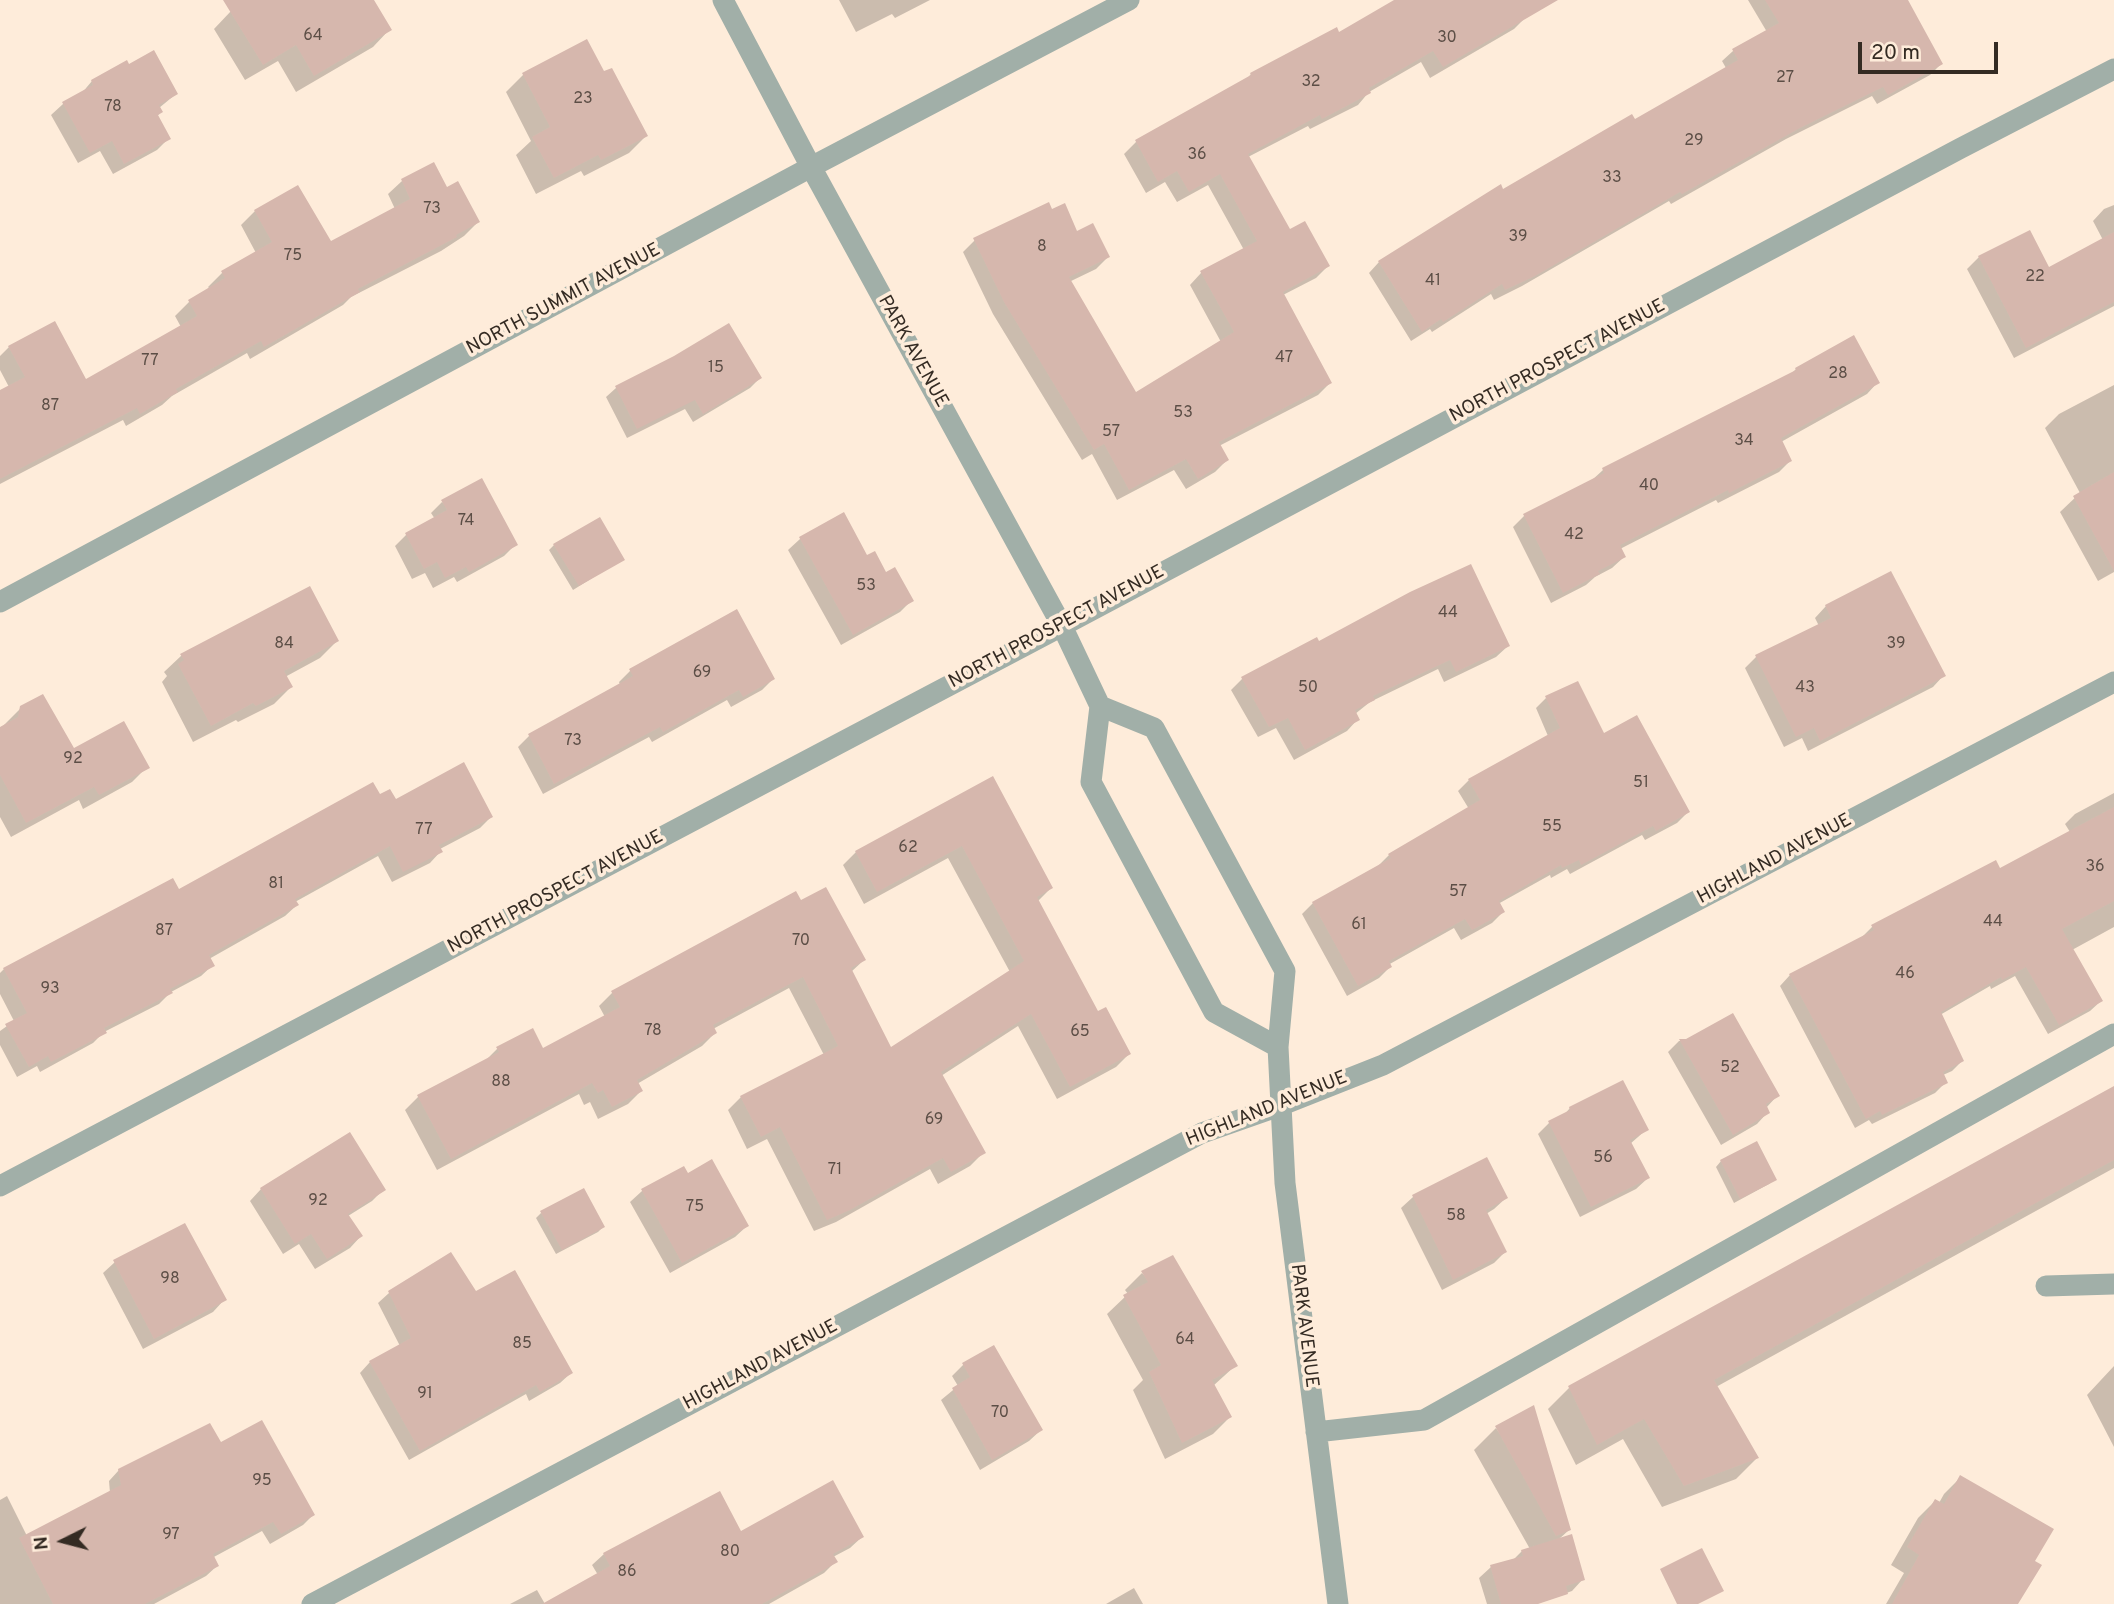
<!DOCTYPE html>
<html>
<head>
<meta charset="utf-8">
<style>
	body { margin:0 }
	#map { position:relative; width:2114px; height:1604px; overflow:hidden; background:#feecda; font-family:Overpass,sans-serif }
	canvas { display:block }
	.north { position:absolute; left:28px; top:1506px; width:70px; height:70px; -webkit-text-stroke:5px #feecda; paint-order:stroke; rotate:264deg; font-size:19px; font-weight:700; line-height:28px; text-align:center; color:#342b23 }
	.north::after { content:''; display:block; margin:auto; width:24px; height:32px; background:#342b23; clip-path:polygon(50% 0,100% 100%,50% 72%,0 100%) }
	.scale { position:absolute; left:1858px; top:42px; width:140px; height:32px; box-sizing:border-box; border:4px solid #342b23; border-top:0; padding-left:9px; font-size:21px; line-height:24px; white-space:nowrap; color:#342b23; -webkit-text-stroke:5px #feecda; paint-order:stroke }
</style>
</head>
<body>
<div id="map">
<canvas width="2114" height="1604"></canvas>
<div class="north">N</div>
<div class="scale">20 m</div>
</div>
<script>
const c = document.querySelector('canvas').getContext('2d');
c.lineJoin = 'round';
function fillPath(path, color) { c.fillStyle = color; c.fill(path, 'evenodd'); }
function stroke(path, color, width, dash) { c.strokeStyle = color; c.lineWidth = width; c.lineCap = dash ? 'butt' : 'round'; c.setLineDash(dash || []); c.stroke(path); }
function write(font, color, halo, rows, align = 'center') {
  c.font = font + ' Overpass,sans-serif'; c.lineWidth = 7; c.setLineDash([]); c.textBaseline = 'middle'; c.strokeStyle = halo; c.fillStyle = color; for (const [text, x, y, turn = 0] of rows) {
    c.save(); c.translate(x, y); c.rotate((+turn || 0) * Math.PI / 180); c.textAlign = isNaN(turn) ? turn : align; if (halo) c.strokeText(text, 0, 0); c.fillText(text, 0, 0); c.restore();
  }
}
const shadow = new Path2D(`
	M250,0H372L390,29L373,47L296,92L278,61L245,80L214,29L231,11Z
	M839,0H930L895,18L892,14L856,32Z
	M1397,0H1515L1526,17L1514,29L1430,78L1421,62L1369,92L1358,105L1310,129L1308,126L1248,157L1290,231L1328,266L1316,278L1283,295L1330,383L1318,395L1219,446L1227,460L1215,472L1186,489L1174,470L1117,500L1092,454L1082,460L993,314L963,252L975,240L1051,211L1108,257L1096,269L1069,282L1135,394L1221,342L1190,285L1201,273L1244,250L1208,185L1177,202L1165,182L1146,193L1124,154L1136,142L1245,81L1251,74L1338,34Z
	M1748,0H1906L1941,64L1930,75L1877,104L1872,96L1786,139L1671,204L1669,201L1522,286L1494,300L1491,294L1432,332L1430,329L1411,341L1369,273L1379,262L1503,191L1634,121L1726,68L1722,61L1733,51L1767,32Z
	M586,42L603,74L646,136L629,153L584,176L581,171L536,194L516,155L531,141L506,92L523,75Z
	M92,81L176,94L159,108L161,112L157,116L169,138L157,150L113,174L100,151L78,163L51,115L63,104L81,94Z
	M402,181L446,190L478,222L464,236L441,251L351,297L343,305L250,359L247,353L172,396L162,405L126,426L123,420L0,484V392L9,387L0,370V356L9,347L85,382L181,327L175,316L189,302L210,289L208,287L222,273L256,253L241,225L255,211L298,187L330,244L395,209L388,194Z
	M2114,205V306L2014,358L1967,269L1979,257L2048,270L2103,240L2093,221L2104,209Z
	M675,358L760,378L750,388L693,422L685,409L627,438L606,397L616,388Z
	M1796,369L1878,382L1867,394L1781,442L1790,461L1779,472L1718,503L1716,500L1620,549L1624,557L1612,568L1595,577L1586,585L1551,603L1513,527L1524,516L1591,481L1603,470L1791,374Z
	M2114,385V572L2098,581L2060,512L2080,493L2045,428L2059,414Z
	M442,502L515,545L504,556L457,582L454,577L433,588L425,573L412,579L395,546L406,535L435,519L431,513Z
	M843,515L867,557L911,601L900,612L841,645L788,550L800,539Z
	M554,545L623,559L573,590L549,550Z
	M1826,606L1944,675L1933,687L1808,751L1802,738L1784,747L1745,668L1756,657L1819,626L1815,618Z
	M736,612L773,679L762,690L731,707L727,700L652,742L649,737L543,794L518,747L529,736L620,685L619,682L630,671Z
	M337,641L320,658L285,677L291,687L274,704L238,722L236,720L193,742L162,682L167,676L164,672L182,655Z
	M1319,643L1508,646L1496,657L1444,682L1438,669L1370,702L1355,714L1358,719L1347,731L1294,760L1276,728L1258,737L1231,690L1242,679Z
	M1546,698L1604,736L1688,812L1677,823L1645,840L1642,835L1570,874L1567,869L1551,878L1550,875L1498,904L1503,912L1492,923L1461,940L1454,928L1388,965L1390,967L1379,978L1347,996L1302,914L1313,903L1378,866L1389,855L1469,809L1458,791L1469,780L1548,736L1536,708Z
	M21,708L74,750L147,767L132,782L83,809L79,800L11,837L0,817V729Z
	M992,778L1051,888L1037,902L1098,1013L1129,1054L1116,1067L1057,1099L1018,1026L941,1076L983,1153L970,1166L938,1184L930,1169L836,1222L814,1231L767,1139L747,1149L728,1110L741,1097L824,1055L789,988L713,1029L715,1033L702,1046L637,1084L641,1091L628,1104L598,1119L590,1102L584,1105L579,1094L437,1170L405,1110L418,1097L484,1062L497,1049L532,1030L543,1050L605,1017L599,1006L612,993L800,902L864,960L851,972L890,1050L1010,972L948,858L864,904L843,865L856,852Z
	M2114,793V927L2072,950L2101,1001L2090,1011L2048,1034L2015,976L1991,989L1990,986L1940,1015L1962,1061L1952,1071L1943,1075L1946,1082L1935,1093L1872,1124L1869,1120L1855,1128L1780,986L1790,975L1862,937L1872,927L1999,870L2070,832L2065,824L2075,814Z
	M379,796L395,801L491,817L480,828L440,849L441,851L430,863L392,882L378,856L295,902L297,905L285,916L209,959L213,965L201,976L171,992L159,1004L104,1032L93,1043L40,1072L37,1066L17,1077L0,1045V1031L14,1021L0,994V973L4,969L178,892Z
	M1679,1041H1687L1777,1096L1766,1108L1768,1112L1757,1124L1721,1145L1668,1052Z
	M2114,1088V1168L1716,1387L1757,1458L1736,1479L1662,1507L1623,1439L1576,1465L1548,1409L1569,1388Z
	M1570,1108L1646,1130L1630,1144L1648,1178L1636,1189L1580,1217L1538,1134L1549,1123L1563,1116Z
	M1486,1160L1506,1198L1494,1209L1486,1214L1505,1252L1494,1263L1442,1290L1401,1208L1413,1197Z
	M1721,1161L1775,1179L1769,1184L1734,1203L1716,1167Z
	M684,1168L687,1175L747,1226L735,1237L670,1273L630,1202L642,1191Z
	M261,1189L383,1190L372,1201L348,1216L361,1236L350,1248L315,1269L299,1244L283,1254L250,1201Z
	M541,1213L603,1227L598,1232L556,1254L536,1218Z
	M451,1254L475,1294L571,1373L560,1383L529,1401L526,1394L409,1460L360,1373L370,1362L400,1346L378,1303L389,1293Z
	M115,1262L224,1300L213,1312L143,1349L103,1273Z
	M1142,1273L1235,1366L1213,1386L1230,1417L1213,1434L1165,1459L1133,1390L1143,1380L1107,1314L1128,1294L1125,1290Z
	M964,1364L1041,1430L1029,1441L980,1470L941,1400L958,1386L952,1376Z
	M2114,1366V1447L2087,1395Z
	M1496,1428L1569,1530L1558,1540L1583,1579L1572,1591L1536,1604H1487L1479,1578L1491,1567L1512,1561L1522,1551L1530,1549L1474,1450Z
	M220,1445L313,1515L303,1525L270,1544L262,1531L212,1558L217,1566L206,1576L154,1604H0V1500L7,1496L27,1536L110,1493L109,1481L119,1470Z
	M1961,1477L2033,1561L2016,1604H1886L1904,1573L1891,1565L1918,1518L1935,1501L1939,1503L1944,1494Z
	M740,1533L862,1537L850,1548L833,1557L836,1561L824,1573L769,1604H546L598,1575L592,1565L604,1554Z
	M1134,1588L1143,1604H1106Z
	M537,1590L545,1604H510Z`);
const building = new Path2D(`
	M223,0H374L392,30L314,76L296,45L263,65Z
	M1394,0H1558L1443,67L1433,51L1369,88L1371,93L1322,119L1320,115L1248,154L1290,229L1305,221L1330,266L1283,292L1332,383L1219,442L1229,460L1198,479L1186,459L1129,490L1104,444L1094,450L1004,302L973,238L1049,202L1052,209L1065,203L1077,231L1093,223L1110,257L1069,277L1136,392L1234,332L1200,271L1257,241L1220,174L1189,192L1177,171L1158,182L1135,140L1251,75L1250,73L1337,27L1339,32Z
	M1765,0H1908L1943,64L1888,95L1883,87L1798,129L1682,194L1680,192L1535,276L1505,290L1502,284L1443,322L1441,319L1422,332L1378,261L1501,184L1503,189L1632,114L1635,119L1738,60L1732,49L1779,23Z
	M587,39L604,71L612,68L648,136L601,160L598,155L554,178L532,137L550,127L522,73Z
	M154,50L178,94L159,105L163,112L158,115L171,139L124,164L112,141L90,153L62,102L93,85L91,80L127,60L129,64Z
	M434,162L447,187L458,181L480,222L456,235L457,237L358,289L360,292L264,347L261,341L176,389L178,392L140,414L137,408L0,479V390L25,377L8,346L55,321L86,379L197,316L188,300L225,278L221,271L272,242L254,210L298,185L331,241L410,199L401,179Z
	M2030,230L2049,267L2114,232V302L2026,348L1978,256Z
	M729,323L762,378L703,414L695,400L637,429L615,386L674,356Z
	M1854,335L1880,383L1781,438L1792,461L1729,493L1728,490L1620,545L1626,557L1598,571L1600,574L1563,593L1523,514L1604,473L1602,468L1796,370L1795,368Z
	M2114,472V571L2073,496Z
	M482,478L518,545L469,572L466,567L445,578L437,562L424,569L405,533L447,510L441,500Z
	M844,512L867,555L875,551L886,572L895,567L914,601L853,635L799,537Z
	M600,517L625,560L579,586L553,544Z
	M1471,564L1510,646L1456,672L1450,660L1373,696L1375,700L1355,710L1360,720L1305,750L1288,718L1269,727L1241,677L1317,637L1319,641L1410,592Z
	M1891,571L1946,676L1820,741L1814,728L1796,737L1755,655L1831,618L1825,605Z
	M310,586L339,641L284,671L293,687L256,706L253,703L211,726L178,664L184,660L180,654Z
	M737,609L775,679L743,697L739,690L663,732L660,727L554,784L528,734L633,676L629,669Z
	M1578,681L1604,733L1637,715L1690,812L1656,831L1653,826L1581,865L1579,860L1562,868L1561,865L1499,901L1505,912L1472,930L1465,919L1389,961L1392,967L1358,986L1312,902L1391,858L1388,854L1480,800L1468,779L1560,728L1545,696Z
	M43,694L74,748L124,721L150,768L99,795L94,787L26,823L0,775V727L18,717L20,706Z
	M464,762L493,817L439,845L443,852L403,872L390,846L295,899L299,905L209,955L215,966L170,989L173,993L104,1028L107,1033L51,1062L48,1056L29,1067L5,1024L27,1013L3,968L173,878L179,889L373,782L380,794L390,789L396,799Z
	M993,776L1053,888L1037,897L1098,1011L1106,1007L1131,1054L1070,1087L1031,1014L941,1072L986,1153L951,1172L943,1158L850,1210L827,1220L780,1127L761,1137L740,1096L838,1046L803,977L713,1025L717,1033L637,1080L643,1091L612,1107L603,1090L598,1093L592,1083L451,1159L417,1095L499,1052L496,1047L533,1028L543,1048L620,1007L611,991L796,891L801,900L826,887L866,960L851,968L891,1047L1024,961L962,846L877,892L855,851Z
	M2114,807V901L2062,929L2103,1001L2059,1025L2026,967L2002,980L2001,977L1941,1012L1964,1061L1943,1072L1948,1083L1882,1115L1880,1111L1866,1119L1789,974L1874,930L1871,925L1996,860L2000,868Z
	M1733,1013L1780,1096L1766,1104L1770,1113L1733,1135L1679,1039H1686Z
	M1623,1080L1649,1130L1630,1140L1650,1178L1591,1207L1548,1121L1570,1110L1569,1107Z
	M2114,1086V1160L1714,1380L1759,1458L1684,1486L1644,1419L1597,1445L1568,1386Z
	M350,1132L386,1190L348,1214L363,1236L327,1259L311,1234L295,1244L260,1188Z
	M1757,1141L1777,1180L1740,1199L1720,1160Z
	M1487,1157L1508,1198L1486,1210L1507,1252L1453,1280L1412,1195Z
	M712,1159L749,1226L682,1263L641,1189L684,1166L688,1173Z
	M584,1188L605,1227L562,1250L540,1211Z
	M185,1223L227,1300L154,1339L113,1260Z
	M451,1252L476,1291L515,1270L573,1373L540,1392L536,1385L420,1451L369,1361L411,1338L388,1291Z
	M1173,1255L1238,1366L1212,1380L1232,1417L1182,1443L1149,1372L1161,1365L1123,1295L1148,1282L1141,1271Z
	M994,1345L1043,1430L992,1460L952,1388L970,1377L962,1363Z
	M1534,1405L1571,1530L1556,1536L1495,1426Z
	M262,1420L315,1515L281,1534L273,1522L213,1554L219,1566L145,1604H53L19,1538L121,1485L118,1469L210,1423L221,1442Z
	M1960,1475L2054,1529L2035,1561L2042,1565L2018,1604H1892L1919,1555L1907,1547L1935,1499L1944,1504Z
	M833,1480L864,1537L833,1554L838,1562L762,1604H542L610,1566L603,1553L720,1491L741,1531Z
	M1572,1534L1585,1580L1566,1586L1568,1594L1538,1604H1501L1490,1565L1523,1556L1521,1550Z
	M1702,1548L1724,1591L1698,1604H1677L1660,1569Z`);
const minor = new Path2D(`
	M723,0L811,167L1062,626L1100,706L1091,782L1214,1012L1278,1047
	M0,602L811,167L1129,0
	M1100,706L1154,728L1285,971L1278,1047L1285,1183L1338,1604
	M0,1186L1062,626L1961,148L2114,69
	M2046,1286L2114,1284
	M1316,1432L1424,1420L2114,1034
	M312,1604L1202,1133L1282,1105L1383,1065L2114,682`);
const numberNames = [
	["64",313,37],
	["30",1447,39],
	["27",1785,79],
	["32",1311,83],
	["23",583,100],
	["78",113,108],
	["29",1694,142],
	["36",1197,156],
	["33",1612,179],
	["73",432,210],
	["39",1518,238],
	["8",1042,248],
	["75",293,257],
	["22",2035,278],
	["41",1433,282],
	["47",1284,359],
	["77",150,362],
	["15",716,369],
	["28",1838,375],
	["87",50,407],
	["53",1183,414],
	["57",1111,433],
	["34",1744,442],
	["40",1649,487],
	["74",466,522],
	["42",1574,536],
	["53",866,587],
	["44",1448,614],
	["84",284,645],
	["39",1896,645],
	["69",702,674],
	["50",1308,689],
	["43",1805,689],
	["73",573,742],
	["92",73,760],
	["51",1641,784],
	["55",1552,828],
	["77",424,831],
	["62",908,849],
	["36",2095,868],
	["81",276,885],
	["57",1458,893],
	["44",1993,923],
	["61",1359,926],
	["87",164,932],
	["70",801,942],
	["46",1905,975],
	["93",50,990],
	["78",653,1032],
	["65",1080,1033],
	["52",1730,1069],
	["88",501,1083],
	["69",934,1121],
	["56",1603,1159],
	["71",835,1171],
	["92",318,1202],
	["75",695,1208],
	["58",1456,1217],
	["98",170,1280],
	["64",1185,1341],
	["85",522,1345],
	["91",425,1395],
	["70",1000,1414],
	["95",262,1482],
	["97",171,1536],
	["80",730,1553],
	["86",627,1573]
];
const streetNames = [
	["NORTH SUMMIT AVENUE",564,300,-28],
	["PARK AVENUE",912,352,61],
	["NORTH PROSPECT AVENUE",1558,362,-28],
	["NORTH PROSPECT AVENUE",1057,628,-28],
	["HIGHLAND AVENUE",1775,860,-28],
	["NORTH PROSPECT AVENUE",556,893,-28],
	["HIGHLAND AVENUE",1267,1110,-22],
	["PARK AVENUE",1303,1326,83],
	["HIGHLAND AVENUE",761,1366,-28]
];
fillPath(shadow, '#0003');
fillPath(building, '#d6b7ad');
stroke(minor, '#a1afa8', 21);
write('16px', '#5c4e46', null, numberNames);
write('19px', '#342b23', '#feecda', streetNames);
</script>
</body>
</html>
